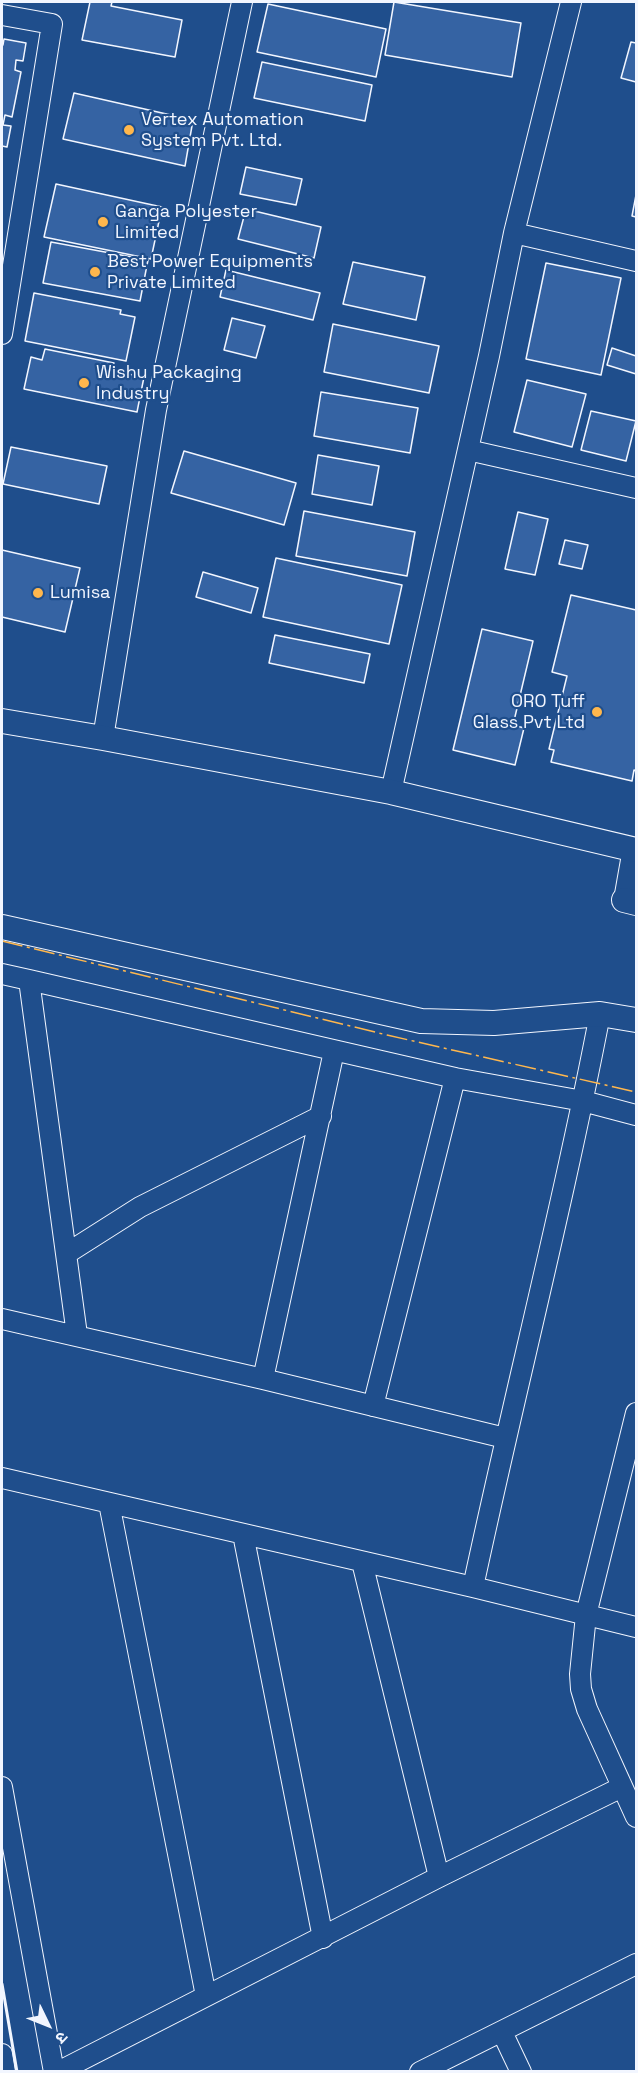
<!DOCTYPE html>
<html>
<head>
<meta charset="utf-8">
<style>
	body { margin:0 }
	#map { position:relative; width:638px; height:2073px; overflow:hidden; background:#1f4e8c; font-family:"Space Grotesk","Noto Sans Devanagari",sans-serif }
	canvas { display:block }
	.frame { position:absolute; inset:0; border:3px solid #f2f6ff; pointer-events:none }
	.north { position:absolute; left:18px; top:1995px; width:60px; height:60px; -webkit-text-stroke:4px #1f4e8c; paint-order:stroke; rotate:133deg; font-size:16px; font-weight:700; line-height:24px; text-align:center; color:#f2f6ff }
	.north::after { content:''; display:block; margin:auto; width:21px; height:27px; background:#f2f6ff; clip-path:polygon(50% 0,100% 100%,50% 72%,0 100%) }
</style>
</head>
<body>
<div id="map">
<canvas width="638" height="2073"></canvas>
<div class="frame"></div>
<div class="north">उ</div>
</div>
<script>
const c = document.querySelector('canvas').getContext('2d');
c.lineJoin = 'round';
function fillPath(path, color) { c.fillStyle = color; c.fill(path, 'evenodd'); }
function stroke(path, color, width, dash) { c.strokeStyle = color; c.lineWidth = width; c.lineCap = dash ? 'butt' : 'round'; c.setLineDash(dash || []); c.stroke(path); }
function write(font, color, halo, rows, align = 'center') {
  c.font = font + ' "Space Grotesk",sans-serif'; c.lineWidth = 4.5; c.setLineDash([]); c.textBaseline = 'middle'; c.strokeStyle = halo; c.fillStyle = color; for (const [text, x, y, turn = 0] of rows) {
    c.save(); c.translate(x, y); c.rotate((+turn || 0) * Math.PI / 180); c.textAlign = isNaN(turn) ? turn : align; if (halo) c.strokeText(text, 0, 0); c.fillText(text, 0, 0); c.restore();
  }
}
const building = new Path2D(`
	M90,2H112L111,6L182,20L175,57L82,40Z
	M394,2L521,23L512,77L385,55Z
	M268,4L386,29L376,77L257,52Z
	M4,39L26,43L23,61L16,60L15,70L21,72L12,117L5,115L3,125L11,126L7,147L2,146V44L3,45Z
	M631,42L636,43V82L621,78Z
	M262,62L372,85L365,121L254,98Z
	M74,93L193,120L185,166L63,139Z
	M246,167L302,179L296,205L240,194Z
	M56,184L162,207L151,259L44,237Z
	M636,195V217L632,216Z
	M246,209L321,227L314,258L238,239Z
	M51,242L148,260L140,301L43,283Z
	M353,262L425,277L416,320L343,304Z
	M546,263L621,278L601,375L526,359Z
	M226,270L320,293L313,320L220,297Z
	M34,293L121,310L120,314L135,317L126,361L25,341Z
	M232,318L265,326L256,358L224,350Z
	M333,324L439,346L429,393L324,372Z
	M612,348L636,356V374L607,365Z
	M45,349L114,363L112,371L144,377L137,412L24,389L31,357L42,360Z
	M527,380L586,394L572,447L514,432Z
	M321,392L418,408L410,453L314,436Z
	M591,411L636,421L626,461L581,450Z
	M11,447L107,466L99,504L3,484Z
	M184,451L296,483L284,525L171,493Z
	M318,455L379,466L372,505L312,494Z
	M304,511L415,532L407,576L296,556Z
	M518,512L548,519L535,575L505,569Z
	M565,540L588,545L582,569L559,564Z
	M2,550L80,568L65,632L2,617Z
	M276,558L402,585L389,644L263,617Z
	M203,572L258,588L251,613L196,597Z
	M571,595L636,610V771L634,770L632,781L551,762L554,750L549,749L567,676L552,672Z
	M482,629L533,641L513,725L524,728L515,765L453,750Z
	M275,635L370,654L364,683L269,663Z`);
const minor = new Path2D(`
	M2,15L52,24L2,334
	M514,233L636,261
	M468,450L636,488
	M103,738L156,410L242,2
	M391,792L489,356L514,233L571,2
	M624,900L633,849
	M2,974L29,980
	M66,1254L140,1207L321,1116
	M2,1319L263,1379L505,1438
	M77,1335L29,980L455,1078L583,1101L636,1115
	M263,1379L334,1051
	M373,1406L455,1078
	M636,1413L586,1615L580,1674L581,1689L587,1709L636,1817
	M2,1478L473,1587L636,1627
	M109,1503L206,1996
	M243,1534L323,1938
	M362,1562L439,1877
	M473,1587C514,1395 563,1206 600,1014
	M2,1787L54,2072
	M502,2032L521,2072
	M2,2054L5,2072
	M58,2072L439,1877L622,1787
	M420,2072L636,1964`);
const major = new Path2D(`
	M2,721L103,738L391,792L636,850
	M624,900L636,903
	M2,927L421,1021L494,1023L600,1014L636,1020`);
const wall = new Path2D(`
	M2,1984L17,2072`);
const power = new Path2D(`
	M2,941L387,1035L636,1092`);
const markers = [
	[129,130,6,"#ffb74d"],
	[103,222,6,"#ffb74d"],
	[95,272,6,"#ffb74d"],
	[84,383,6,"#ffb74d"],
	[38,593,6,"#ffb74d"],
	[597,712,6,"#ffb74d"]
];
const poiNames = [
	["Vertex Automation",141,120],
	["System Pvt. Ltd.",141,141],
	["Ganga Polyester",115,212],
	["Limited",115,233],
	["Best Power Equipments",107,262],
	["Private Limited",107,283],
	["Wishu Packaging",96,373],
	["Industry",96,394],
	["Lumisa",50,593],
	["ORO Tuff",585,702,"right"],
	["Glass Pvt Ltd",585,723,"right"]
];
fillPath(building, '#3563a3');
stroke(building, '#f2f6ff', 1.5);
stroke(minor, '#f2f6ff', 22);
stroke(major, '#f2f6ff', 26);
stroke(minor, '#1f4e8c', 20);
stroke(major, '#1f4e8c', 24);
stroke(wall, '#f2f6ff', 3);
stroke(power, '#ffb74d', 1.5, [21, 4.5, 3, 4.5]);
for (const [x, y, r, color] of markers) { const dot = new Path2D(); dot.arc(x, y, r, 0, 2 * Math.PI); c.fillStyle = color; c.fill(dot); stroke(dot, '#1f4e8c', 2); }
write('18px', '#f2f6ff', '#1f4e8c', poiNames, 'left');
</script>
</body>
</html>
